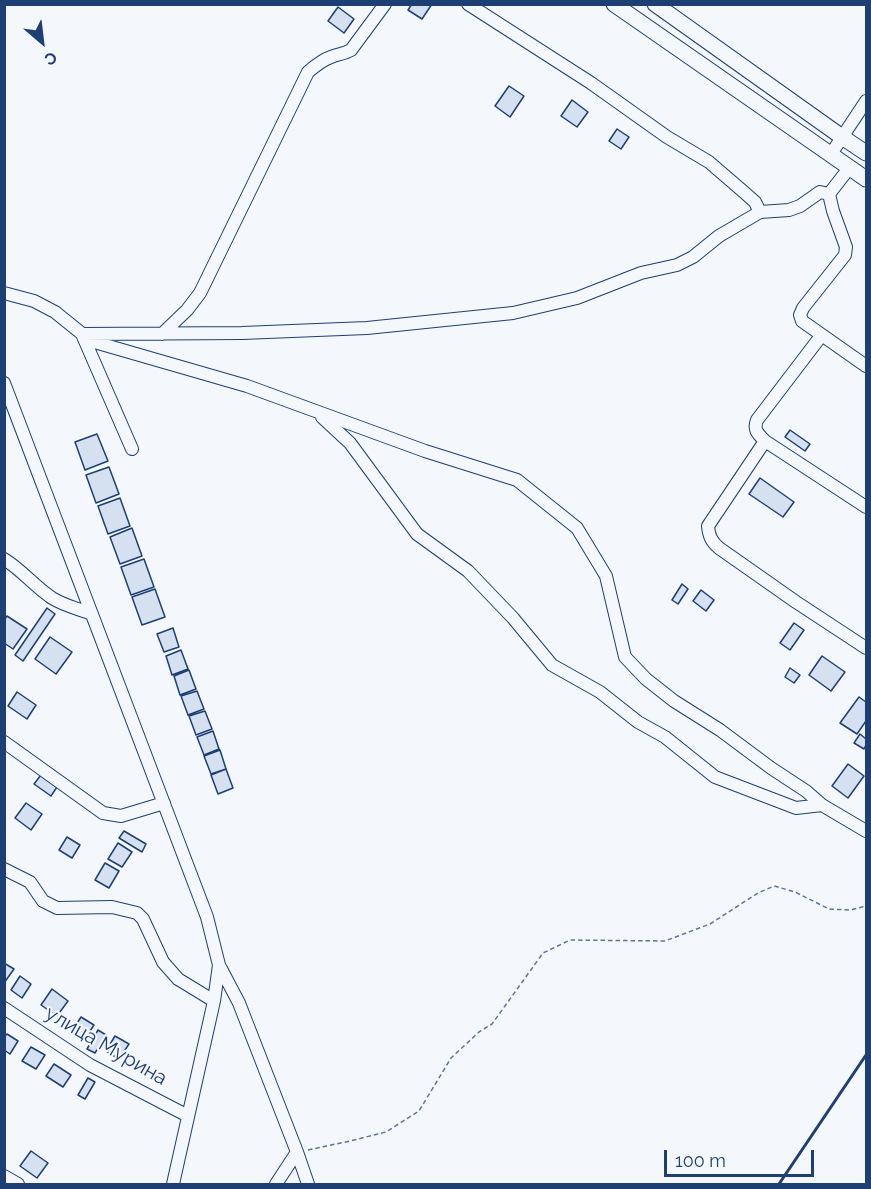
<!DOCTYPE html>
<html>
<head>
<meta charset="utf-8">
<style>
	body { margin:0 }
	#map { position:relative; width:871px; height:1189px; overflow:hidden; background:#f4f7fb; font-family:Raleway,sans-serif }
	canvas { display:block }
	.frame { position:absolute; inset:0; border:6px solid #1d3f73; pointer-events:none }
	.north { position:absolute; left:12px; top:12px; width:60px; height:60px; -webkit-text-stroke:4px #f4f7fb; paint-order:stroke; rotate:152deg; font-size:16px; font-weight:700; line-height:24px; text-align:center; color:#1d3f73 }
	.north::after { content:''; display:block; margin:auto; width:21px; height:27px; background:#1d3f73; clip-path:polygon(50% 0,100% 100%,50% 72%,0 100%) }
	.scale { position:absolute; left:664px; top:1150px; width:150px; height:27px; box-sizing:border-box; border:3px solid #1d3f73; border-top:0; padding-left:8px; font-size:18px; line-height:21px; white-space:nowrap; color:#1d3f73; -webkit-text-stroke:4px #f4f7fb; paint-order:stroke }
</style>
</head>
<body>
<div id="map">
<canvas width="871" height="1189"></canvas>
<div class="frame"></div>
<div class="north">С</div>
<div class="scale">100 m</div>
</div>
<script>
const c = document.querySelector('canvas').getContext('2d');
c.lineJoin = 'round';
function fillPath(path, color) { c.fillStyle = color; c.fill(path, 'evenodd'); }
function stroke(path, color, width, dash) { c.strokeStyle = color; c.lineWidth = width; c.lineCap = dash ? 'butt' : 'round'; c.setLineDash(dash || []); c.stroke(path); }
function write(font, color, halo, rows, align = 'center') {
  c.font = font + ' Raleway,sans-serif'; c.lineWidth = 4.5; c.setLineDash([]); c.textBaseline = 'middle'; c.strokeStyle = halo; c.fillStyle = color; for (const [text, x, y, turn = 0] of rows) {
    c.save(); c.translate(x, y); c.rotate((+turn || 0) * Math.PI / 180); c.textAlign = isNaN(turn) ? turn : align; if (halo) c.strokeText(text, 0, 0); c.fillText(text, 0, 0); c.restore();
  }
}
const building = new Path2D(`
	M412,4H432L422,19L408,10Z
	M338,7L354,19L344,33L328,21Z
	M509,86L524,96L510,117L495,106Z
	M572,100L588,112L577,127L561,116Z
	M617,129L629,137L621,149L609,141Z
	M790,430L810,444L805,451L785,437Z
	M97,434L108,461L85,470L75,442Z
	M109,467L119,494L96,503L86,475Z
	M760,478L794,502L783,517L749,494Z
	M120,498L130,526L108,534L98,506Z
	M132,528L142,556L120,564L110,537Z
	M144,559L154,587L131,595L121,567Z
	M682,584L688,589L678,604L672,600Z
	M155,589L165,617L142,625L132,597Z
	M701,590L714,600L706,611L693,601Z
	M47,608L55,614L23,661L15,655Z
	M7,616L27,629L13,649L4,643V620Z
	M794,623L804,630L790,650L780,643Z
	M173,628L179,647L164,652L157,634Z
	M50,637L72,652L56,674L35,659Z
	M181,650L188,669L172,675L166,656Z
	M822,656L845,672L831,691L809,675Z
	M790,668L800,675L794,683L785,677Z
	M189,670L196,689L180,695L174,676Z
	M197,691L204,709L188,715L181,696Z
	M17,692L36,705L27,719L8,706Z
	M859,697L866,702V721L857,734L840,723Z
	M205,711L212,729L196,735L189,716Z
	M213,731L219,749L204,755L197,737Z
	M860,734L866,739V745L864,749L854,743Z
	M220,750L226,769L211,774L204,756Z
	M848,764L864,776L848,798L832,786Z
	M226,769L233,788L218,794L211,775Z
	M41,775L57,787L51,796L34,784Z
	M26,803L42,814L31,830L15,818Z
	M124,831L146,844L142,852L119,838Z
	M67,837L80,845L72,858L59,850Z
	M118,843L132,852L122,867L108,859Z
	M105,863L119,871L109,888L95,880Z
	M4,963L14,969L4,983Z
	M20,976L31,984L22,998L11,990Z
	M52,989L68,1001L57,1016L41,1005Z
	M81,1017L94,1025L85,1039L72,1031Z
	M98,1030L106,1035L95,1053L87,1049Z
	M7,1034L18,1041L10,1054L4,1050V1037Z
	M115,1036L129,1044L119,1059L106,1051Z
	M31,1047L45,1055L36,1069L22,1061Z
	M54,1064L71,1075L63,1087L46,1076Z
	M88,1078L95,1082L85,1099L78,1095Z
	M31,1151L48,1163L37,1178L20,1166Z`);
const path = new Path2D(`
	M308,1150L350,1141L386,1132L419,1111L451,1058L479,1032L492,1024L543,953L570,940L665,941L710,924L758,893L774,886L795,892L829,909L850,910L866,906`);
const minor = new Path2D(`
	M468,4L591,83L667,137L709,162L745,193L755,202L760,212
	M831,154L866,101
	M850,167L829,194L833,211L846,247L845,255L803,308L800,315L802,321L866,366
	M4,293L34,301L55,312L91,341L247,386L425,451L517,480L577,528L606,576L625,657L646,679L674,701L720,730L771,768L806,791L822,805L866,831
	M162,334L187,310L200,293L308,72C315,66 322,60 331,57C338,54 344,54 351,50L385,4
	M821,336L757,420C753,430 758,434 765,441L708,526C709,536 711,541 719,548L796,602L866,648
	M4,383L207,917L219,965L214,1001L173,1184
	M322,417L350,443L417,534L468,571L513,618L552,665L600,692L638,722L665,737L715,777L796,808L822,805
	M765,441L866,507
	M132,449L82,334L242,333L367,328L513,313L577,298L641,273L677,265L693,257L719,236L760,212L789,210L800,206L820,192L829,194
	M4,559C22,570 35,587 52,598C65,606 79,609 92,614
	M4,742L103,813L121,816L164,803
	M4,869L30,882L43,901L57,908L112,907L137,913L143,919L163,962L178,979L214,1001
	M219,965L239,1003L297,1152L308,1184
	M4,1008L90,1065L188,1116
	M4,1176L18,1184
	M276,1184L297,1152`);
const major = new Path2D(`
	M614,4L866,179
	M655,4L842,137L866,153`);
const wall = new Path2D(`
	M779,1184L866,1055`);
const streetNames = [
	["улица Мурина",106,1046,30]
];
fillPath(building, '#d5e0f0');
stroke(building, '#1d3f73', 1.5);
stroke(minor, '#1d3f73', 14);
stroke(major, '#1d3f73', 17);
stroke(path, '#5e769c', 1.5, [4.5, 3]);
stroke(minor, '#f4f7fb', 12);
stroke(major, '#f4f7fb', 15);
stroke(wall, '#1d3f73', 3);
write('20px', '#1d3f73', '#f4f7fb', streetNames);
</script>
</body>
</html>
